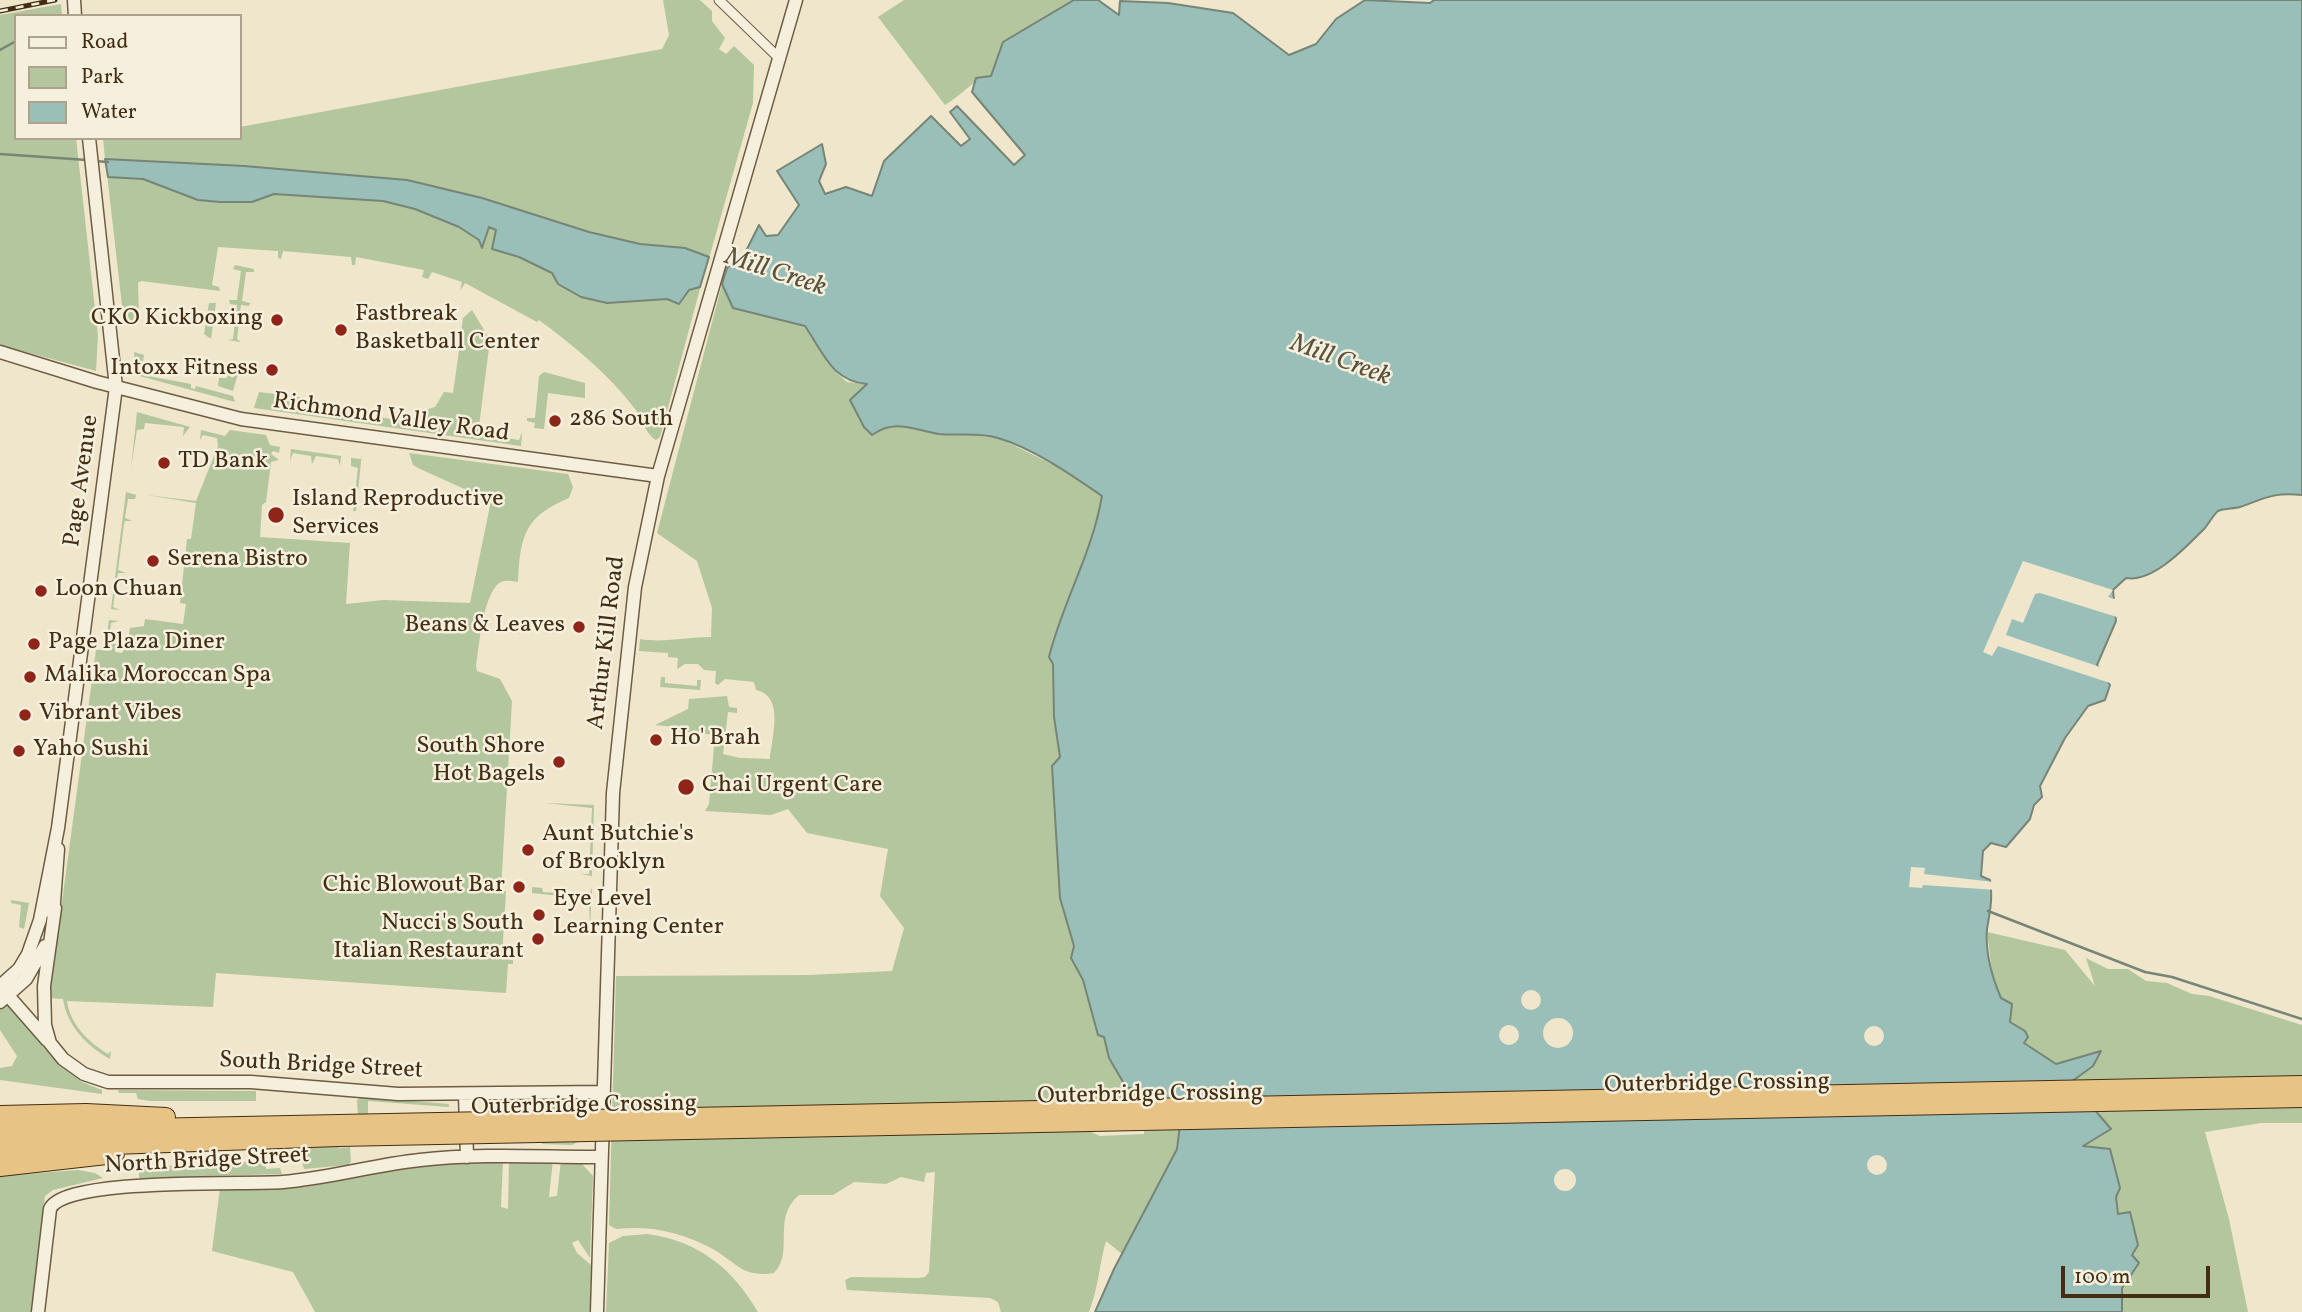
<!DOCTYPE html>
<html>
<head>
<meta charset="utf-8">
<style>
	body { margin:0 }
	#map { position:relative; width:2302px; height:1312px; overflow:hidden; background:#efe6cc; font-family:Vollkorn,serif }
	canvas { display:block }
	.legend { position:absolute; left:14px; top:14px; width:228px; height:126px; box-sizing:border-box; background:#f5efde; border:2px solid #aea28d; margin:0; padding:9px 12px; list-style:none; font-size:21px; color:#432e14 }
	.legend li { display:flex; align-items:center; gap:14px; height:35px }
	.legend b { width:35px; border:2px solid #aea28d }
	.scale { position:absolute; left:2061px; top:1266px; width:149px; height:32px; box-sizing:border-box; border:4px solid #432e14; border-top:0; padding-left:9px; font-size:21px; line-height:24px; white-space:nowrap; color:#432e14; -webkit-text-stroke:5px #f5efde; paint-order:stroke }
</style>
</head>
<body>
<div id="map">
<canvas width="2302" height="1312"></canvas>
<ul class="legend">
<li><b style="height:9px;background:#f5efde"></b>Road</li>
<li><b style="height:19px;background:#b3c69d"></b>Park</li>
<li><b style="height:19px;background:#9abfb9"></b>Water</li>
</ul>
<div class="scale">100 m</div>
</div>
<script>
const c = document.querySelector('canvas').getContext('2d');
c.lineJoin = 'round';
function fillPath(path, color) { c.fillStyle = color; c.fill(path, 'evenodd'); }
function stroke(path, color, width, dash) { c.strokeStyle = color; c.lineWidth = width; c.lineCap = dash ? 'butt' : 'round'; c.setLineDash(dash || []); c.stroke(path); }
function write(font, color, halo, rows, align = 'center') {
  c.font = font + ' Vollkorn,serif'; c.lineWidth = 5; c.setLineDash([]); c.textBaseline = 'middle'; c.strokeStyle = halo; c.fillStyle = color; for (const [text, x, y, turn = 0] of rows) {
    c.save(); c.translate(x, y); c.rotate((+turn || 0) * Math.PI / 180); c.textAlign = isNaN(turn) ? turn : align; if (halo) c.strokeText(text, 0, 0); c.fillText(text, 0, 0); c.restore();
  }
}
const green = new Path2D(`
	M663,0H700L712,11V21L725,38L719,49L726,54L734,46L754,65L753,103L708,262L619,245L589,232L482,198L407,180L244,166L105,159L103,138H240V127L662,49L669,35Z
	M904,0H1074L1003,42L991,76C973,79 962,95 945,105L878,17Z
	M61,4L62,16H16V138H76L98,336L96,371L0,345V15Z
	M107,174L371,194L489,226L520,242L703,278L660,437L656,440C646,435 642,418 635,409C608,373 575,347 539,320L537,322L465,283L460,291L462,282L432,272L428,279L422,277L424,270L356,257L355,265H352L351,257L283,251L281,259L278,258V251L218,247L212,285L219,287L220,291L141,281L138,283L139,316L134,317L135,324L124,323Z
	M235,265L254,269V272H246L242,301L250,303L249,306L241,305L237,339L241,342L228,340L233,339L237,305L230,304L229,300H237L241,271L233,269Z
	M722,284L733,308L805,326L838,374L847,382L868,384L883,427L896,424L999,438L1068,472L1102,496C1087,583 1037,649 1060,741V898L1074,946L1071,958L1083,980L1098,1035L1104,1037L1109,1058L1126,1087L1152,1093L1180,1125L1177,1149L1122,1254L1106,1241C1099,1266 1099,1285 1089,1312H1001L998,1302L990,1298L847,1290L845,1280L851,1277L918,1278L925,1277L929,1272L935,1172L926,1173L924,1182L901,1177L886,1184L854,1182L833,1195H799C771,1219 795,1251 774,1273C741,1278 737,1262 711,1248C681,1232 650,1225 616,1229L609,1225L616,976L809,975L892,971L904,928L880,896L888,849L807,833L788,809L771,815L705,811L709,804L715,735L677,731L674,740L675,727L655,725L688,709L689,699L727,696L729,707L737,708V713L728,712L723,754L740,758L770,759C772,737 785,696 756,690L754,682L725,679L718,685L715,683L716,671L704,670L698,664H685L677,669L678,658L668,657V653L639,651L640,639C664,643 687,637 711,637L712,608L697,561L657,533ZM1144,1116V1134L1100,1136L1082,1128Z
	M209,303H216L211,339L204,334Z
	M472,310L490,340L478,434L519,440L522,432L521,446L254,408L259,392L300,397V407L357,414L360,407V415L416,422L418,412L435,407L444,392L453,393L461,336L453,333H461L463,318Z
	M134,352L144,355L142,367L148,376L191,384V388L195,389L196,386L233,396L235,402L136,375Z
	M544,372L585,383V398L548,393L544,429L534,428L535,423L527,421V418H535L539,376Z
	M228,373L232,378L238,374L233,391L218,386L219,378H227Z
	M137,412L190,427L183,436L184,427L145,423L144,429L137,430L131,468Z
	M201,430L225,436L230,430L266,435L270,445L280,447L279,453L273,451L271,454L279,460L271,462L266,502L262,505L260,537L350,543L346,604L383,600L470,603L491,501L418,468L413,465L409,453L568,474L573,487L569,498C525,516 520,536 518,582C512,581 502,579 497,585C483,599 479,646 476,666L477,671L500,679L512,701L501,890L506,891L502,957L513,960V964H508L506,993L216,973L213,1007L67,1001C70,1024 88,1042 108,1054L111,1051L110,1059C87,1046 67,1026 63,999L49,998L96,650H105L109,620L119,621L111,623L109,642L116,644L115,652L122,653L127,644L130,628L144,626L145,619L183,624L186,604L180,603L187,539H191L196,503L147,495L196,501L218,446L217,438L203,435L200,440Z
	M291,449L341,456L340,466L338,459L316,456L312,464L311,456L293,453L290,461Z
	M362,452L356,511H353L358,468L351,466V458L361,459Z
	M126,492L136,495L135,499H128L125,518L132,521H125L124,524L118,570L126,573H118L113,607L120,610L111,609Z
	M661,677H665V683L697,686V680H701L700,690L660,687Z
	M545,803L594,805L592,876L581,874H589L592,808Z
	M532,887L542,888L543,892L589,895L592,887L590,929L589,899L532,893Z
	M11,900L29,903L24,929L19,927L21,905L11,903Z
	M1987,932L2065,950L2095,986L2086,958L2108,969H2128L2146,981L2167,983L2192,994L2209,996L2302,1025V1123H2261L2205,1132L2229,1219L2248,1312H2122V1288L2139,1263L2132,1255L2130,1213L2118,1215L2116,1197L2082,1147L2111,1129L2071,1082L2100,1051L2056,1064L2023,1042L2019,1030L2010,1022L1993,980Z
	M8,1005L58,1064L82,1082L102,1090V1094L0,1080V1068L12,1066L17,1056L0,1030V1008Z
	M118,1090L256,1091V1101H150L138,1099L136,1093H119Z
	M362,1097L449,1104V1107L368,1101V1117H358L357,1100Z
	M541,1102H570L580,1112V1141L572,1145L542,1144Z
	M338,1143L339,1148L350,1147L351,1162L348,1165L304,1169L299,1150Z
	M553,1160L549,1197L557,1196L561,1160L581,1163L593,1176L590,1258L578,1240L572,1243L577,1253L591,1265L590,1312H315L293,1272L212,1251L220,1188L426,1164L503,1161L501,1207L508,1209L509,1161Z
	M265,1161L266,1169L280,1168L282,1174L139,1178V1168L144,1167Z
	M78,1170L95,1173L103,1178L53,1190L45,1196L32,1312H0V1176Z
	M647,1234C699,1241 732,1268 758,1312H606L609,1243L623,1236Z`);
const water = new Path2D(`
	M1074,0H1098L1119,15L1120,1L1168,3L1233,13L1289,55L1316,44L1336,19L1365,0L1430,3L1434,0H2302V495C2273,492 2266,498 2240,507C2233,509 2224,508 2218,511C2214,514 2209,523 2205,528C2187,546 2153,583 2126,578L2113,590L2116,621L2097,665L2110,685L2105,700L2088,706L2065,738L2040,786L2042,797L2034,805L2030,819L2006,847L1991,843L1983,851L1981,876L1990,880C1993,898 1990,911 1987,929C1985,953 1992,977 2001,998L2012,1004L2010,1022L2025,1031L2028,1037L2024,1043L2056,1064L2101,1051L2093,1066L2071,1082L2111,1129L2083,1146L2110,1149L2120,1188L2116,1197L2118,1214L2130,1212L2138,1245L2132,1255L2139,1263L2122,1288V1312H1095L1114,1269L1177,1149L1180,1125L1152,1093L1126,1087L1109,1058L1104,1037L1098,1035L1083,980L1071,958L1074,946L1060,898L1052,766L1060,757L1054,717L1053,664L1049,657C1063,601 1092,554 1102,496C1073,476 1033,448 998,438C979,432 958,436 939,434C914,430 895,418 872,435L864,427L850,400L867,384C832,381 824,354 805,326L733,308L722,284L727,268L744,255L759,225L766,236L778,235L799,205L777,171L822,144L826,164L819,181L825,194L846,187L872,196L884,161L931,116L961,146L970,139L950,112L957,106L1014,165L1025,155L972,92L976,78L991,76L1003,42Z
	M105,159L244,166L407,180L482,198L589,232L640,244L685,248L709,257L700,287L689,290L679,304L667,299L607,303L581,297L558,284L552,273L519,257L492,249L496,230L489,227L482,248L479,240L459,227L415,209L383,201L274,194L252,202H220L198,200L143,179L108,177Z`);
const pier = new Path2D(`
	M2023,561L2113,590L2108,597L2118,600L2120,618L2040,593L2035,594L2023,623L2012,619L2006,635L2103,668L2113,684L1998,646L1992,656L1983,652Z
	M1911,867L1925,868L1924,874L1994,882L1996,890L1923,885L1922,888L1909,887Z
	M1521 1000a10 10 0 1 1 20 0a10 10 0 1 1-20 0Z
	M1543 1033a15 15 0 1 1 30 0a15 15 0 1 1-30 0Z
	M1499 1035a10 10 0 1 1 20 0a10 10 0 1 1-20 0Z
	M1864 1036a10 10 0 1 1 20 0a10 10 0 1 1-20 0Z
	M1867 1165a10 10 0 1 1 20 0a10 10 0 1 1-20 0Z
	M1554 1180a11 11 0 1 1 22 0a11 11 0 1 1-22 0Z`);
const stream = new Path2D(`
	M0,50L16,41
	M0,154L87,160
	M94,161L108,162
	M1988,911L2145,972L2172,977L2302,1019`);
const minor = new Path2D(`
	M719,0L780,59`);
const tertiary = new Path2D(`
	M74,0L75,16
	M0,352L97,382L241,419L658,476
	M55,908L44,986L45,1025L50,1043L63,1059L84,1074L108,1082H251L398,1094L602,1092
	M53,915L58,849
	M0,986L19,969L28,954L40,920L58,828L116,387L89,138
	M4,991L47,1040
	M0,1002L26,979L45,946
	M465,1095L467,1157
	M38,1312L50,1209C64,1177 244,1185 283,1182C329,1178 374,1165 420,1160C480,1153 541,1157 601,1157
	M597,1312L613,793L635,587L658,476L796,0`);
const motorway = new Path2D(`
	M1241,1106L2302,1085
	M0,1115L86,1113L166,1117
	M1241,1119L2302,1098
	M0,1131L338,1124
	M0,1149L338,1137
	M0,1167L115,1154`);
const rail = new Path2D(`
	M0,11L55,0`);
const motorwayBridge = new Path2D(`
	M338,1124L1241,1106
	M338,1137L1241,1119`);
const markers = [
	[277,320,7,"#8f2418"],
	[341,330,7,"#8f2418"],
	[272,370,7,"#8f2418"],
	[555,421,7,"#8f2418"],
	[164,463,7,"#8f2418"],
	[276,515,9,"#8f2418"],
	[153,561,7,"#8f2418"],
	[41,591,7,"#8f2418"],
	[579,627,7,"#8f2418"],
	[34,644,7,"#8f2418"],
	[30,677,7,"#8f2418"],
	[25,715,7,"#8f2418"],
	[656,740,7,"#8f2418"],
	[19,751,7,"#8f2418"],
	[559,762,7,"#8f2418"],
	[686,787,9,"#8f2418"],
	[528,850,7,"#8f2418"],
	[519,887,7,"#8f2418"],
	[539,915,7,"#8f2418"],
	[538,939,7,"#8f2418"]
];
const poiNames = [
	["Fastbreak",355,316],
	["Basketball Center",355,344],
	["CKO Kickboxing",263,320,"right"],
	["Intoxx Fitness",258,370,"right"],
	["286 South",569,421],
	["TD Bank",178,463],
	["Island Reproductive",292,501],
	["Services",292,529],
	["Serena Bistro",167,561],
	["Loon Chuan",55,591],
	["Beans & Leaves",565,627,"right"],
	["Page Plaza Diner",48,644],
	["Malika Moroccan Spa",44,677],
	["Vibrant Vibes",39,715],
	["Ho' Brah",670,740],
	["South Shore",545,748,"right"],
	["Hot Bagels",545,776,"right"],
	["Yaho Sushi",33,751],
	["Chai Urgent Care",702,787],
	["Aunt Butchie's",542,836],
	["of Brooklyn",542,864],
	["Chic Blowout Bar",505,887,"right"],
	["Eye Level",553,901],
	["Learning Center",553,929],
	["Nucci's South",524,925,"right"],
	["Italian Restaurant",524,953,"right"]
];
const streetNames = [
	["Richmond Valley Road",391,419,8],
	["Page Avenue",83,481,-82],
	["Arthur Kill Road",608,643,-83],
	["South Bridge Street",321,1067,3],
	["Outerbridge Crossing",1717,1085,-1],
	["Outerbridge Crossing",1150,1096,-1],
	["Outerbridge Crossing",584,1107,-1],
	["North Bridge Street",207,1162,-3]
];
const waterNames = [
	["Mill Creek",775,274,18],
	["Mill Creek",1340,362,20]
];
fillPath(green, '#b3c69d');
fillPath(water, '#9abfb9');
stroke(water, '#778577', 2);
fillPath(pier, '#efe6cc');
stroke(stream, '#778577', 2.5);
stroke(minor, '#6e5c42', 11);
stroke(tertiary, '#6e5c42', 15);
stroke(motorway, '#432e14', 20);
stroke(minor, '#f5efde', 9);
stroke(tertiary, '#f5efde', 12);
stroke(motorway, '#e8c386', 18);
stroke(rail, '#432e14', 5);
stroke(rail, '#f5efde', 2.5, [8]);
stroke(motorwayBridge, '#432e14', 20, []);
stroke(motorwayBridge, '#e8c386', 18);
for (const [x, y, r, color] of markers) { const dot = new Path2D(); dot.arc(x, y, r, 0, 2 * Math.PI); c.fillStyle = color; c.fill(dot); stroke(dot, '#f5efde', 2.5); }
write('24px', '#432e14', '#f5efde', poiNames, 'left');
write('24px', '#432e14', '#f5efde', streetNames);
write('italic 26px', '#59523d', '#f5efde', waterNames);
</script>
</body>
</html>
